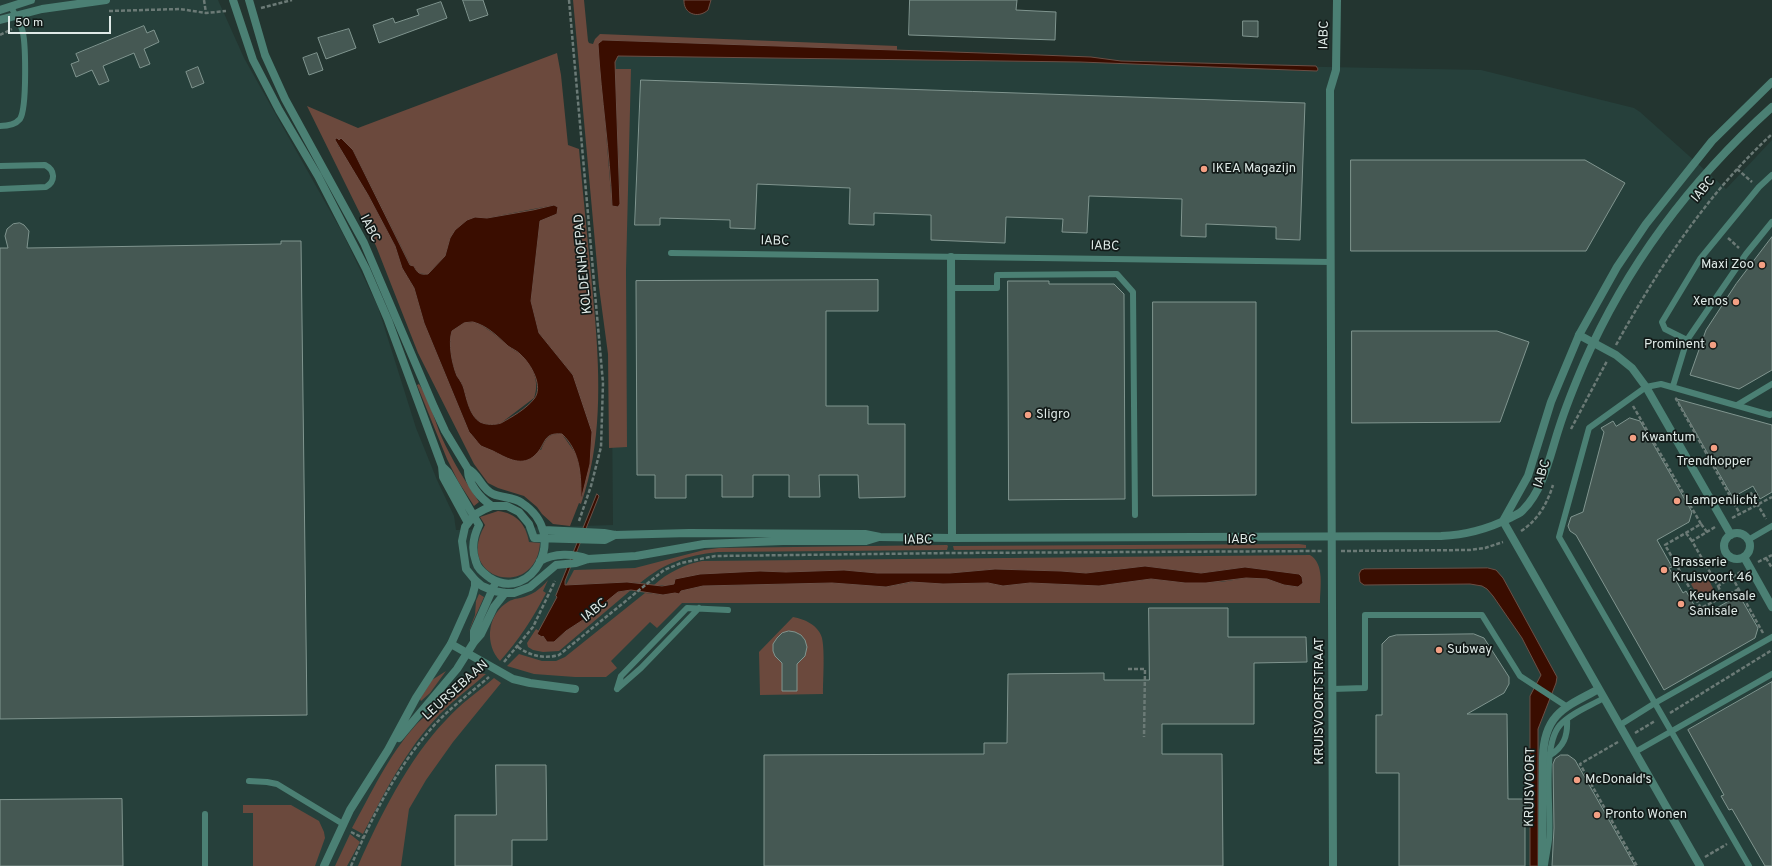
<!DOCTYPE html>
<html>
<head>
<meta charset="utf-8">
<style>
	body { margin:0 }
	#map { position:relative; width:1772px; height:866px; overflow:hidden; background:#233530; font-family:Overpass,sans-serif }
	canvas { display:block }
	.scale { position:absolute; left:8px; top:16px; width:103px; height:18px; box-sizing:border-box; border:2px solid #dfeae7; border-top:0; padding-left:5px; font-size:12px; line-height:14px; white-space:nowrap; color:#dfeae7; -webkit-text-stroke:3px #121a18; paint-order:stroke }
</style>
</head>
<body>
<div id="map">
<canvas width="1772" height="866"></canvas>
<div class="scale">50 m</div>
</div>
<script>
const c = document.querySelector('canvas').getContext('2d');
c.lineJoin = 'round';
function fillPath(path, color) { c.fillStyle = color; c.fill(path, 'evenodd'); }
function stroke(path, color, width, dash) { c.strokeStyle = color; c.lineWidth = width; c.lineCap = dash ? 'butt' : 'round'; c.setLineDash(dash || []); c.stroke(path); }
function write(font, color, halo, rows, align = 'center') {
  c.font = font + ' Overpass,sans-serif'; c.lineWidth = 3.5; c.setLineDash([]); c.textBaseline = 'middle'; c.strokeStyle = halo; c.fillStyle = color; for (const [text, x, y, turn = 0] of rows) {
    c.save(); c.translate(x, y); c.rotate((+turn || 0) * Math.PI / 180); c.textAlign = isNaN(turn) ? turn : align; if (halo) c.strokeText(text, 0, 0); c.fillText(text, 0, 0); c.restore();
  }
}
const built = new Path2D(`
	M0,0H218L244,58L343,234L378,307L416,428L437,480L454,516L456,530L613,525L609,53L1481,70L1634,108L1640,112L1726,189L1772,140V866H0Z`);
const green = new Path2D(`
	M573,0H584L588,41L589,43L593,44L595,39L600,34L897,46V51L603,40V97L612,206L620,192L615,69H631L626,271L627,447L609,448L608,354L599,287Z
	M557,53L561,75L568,145L579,149C584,206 590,262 595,318C600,380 602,444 581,504L579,503L570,526L553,524L542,514L537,507L524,496L498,488L488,483L474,464L418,353L376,246L307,106L358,128ZM337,138L353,150L411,266H414C417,273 420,274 428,274L445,256L450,238L475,218H487L554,205L557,214L540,220L531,301L539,333L573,375L592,432L582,498L581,473L576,454L562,434C548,433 546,438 541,450H492L482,446L469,432L424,323L414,288L402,268L395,246L368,195L345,155L338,146Z
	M473,322C488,327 497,337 509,346C513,350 518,352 522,355C533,367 540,382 534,398L501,423C495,425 486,425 480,422C470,416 467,400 464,389C463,385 460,380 457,376C452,363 448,343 452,330L464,323Z
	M419,384C430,399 434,420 442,438C452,460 465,481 479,502L474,506L458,481L447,459L417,385Z
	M498,511C516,513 526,524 529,542L540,543C536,601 453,580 485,525L480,517Z
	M1299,544L1306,545V548L954,550L953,546Z
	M947,545L948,546L947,550L718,552C685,556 666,562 640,583L627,582L566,585L574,570L635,568L704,550L719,548Z
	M1310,555C1325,564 1320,588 1320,603H682L657,628L650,622L611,661L617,668L606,677H575L534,674L507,666L519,654L542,661H556L565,657L645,593L663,595L703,586L832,583L886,587L914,582L943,584L988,583L1003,586L1030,583L1099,586L1151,579L1185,583L1221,582L1246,578L1267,579L1284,585L1296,587L1303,583V579L1296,574L1245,567L1201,573L1145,566L1086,573L1061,571L995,569L950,573H877L844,570L786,572L760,571L733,573L669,585H654C667,573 685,564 702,561Z
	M1706,575L1714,590L1699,598L1691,584Z
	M548,580L543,591L546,593C533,618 519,640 500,661C485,645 487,617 505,604C510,600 514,599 520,598C531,596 541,589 548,580Z
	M631,590L559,651L543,652L533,650L528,647L527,643L536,629L539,631L537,634L554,642L566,631L586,618L615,593Z
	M479,594L484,597L468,633L475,615L476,601Z
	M793,617C805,619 819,626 822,638C825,652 823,679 823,694L760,695L759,652Z
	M446,671L430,693L421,701L420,699L432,680Z
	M476,673L486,674C470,688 454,700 440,714C406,749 385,792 363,834L352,828C371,794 388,756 415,726C423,716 436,710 445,701C455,690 461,675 476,673Z
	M494,678L501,683L453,742L426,780L409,809L401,866H358C379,818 409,758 446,720C460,704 478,692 494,678Z
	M243,805H291L319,821L324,832L325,838L315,866H253V813H243Z
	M350,834L360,842L347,866H335Z`);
const water = new Path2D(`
	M684,0H711L708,10C698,19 683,14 684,0Z
	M603,40L1040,55L1091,57L1121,61L1316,66L1318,69L1317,71L1080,62L618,56L615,62L620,204L618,207L612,206C610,152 601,98 598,44Z
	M337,138L339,140L341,138L353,150L410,265L414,266C417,273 420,275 428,274L445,256L450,238L455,230L467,220L475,217L487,218L533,210L554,205L558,207L557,214L540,221L531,301L539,333L573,375L592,432L590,464L581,500C581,476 581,452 562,434C541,432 547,446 533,457C520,467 505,457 493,451C489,449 485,448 481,446C477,442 473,436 469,432L424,323L414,288L402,268L395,246L368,195L335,140ZM473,322C488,326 497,336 508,346C512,349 518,351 521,355C531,364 544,387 534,399C526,409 512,417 501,423C495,425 486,425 480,422C470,416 467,400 464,389C463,385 460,380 457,376C452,364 448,343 452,331L464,323Z
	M597,494L599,496L565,581V585L627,582L662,586L674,584L675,579L700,574L760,571L786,572L844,570L877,573H950L995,569L1061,571L1086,573L1145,566L1201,573L1245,567L1299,574L1302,577L1303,583L1298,587L1284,585L1267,579L1246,578L1206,583H1185L1151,579L1099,586L1030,583L1003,586L988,583L943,584L911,582L886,587L832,583L703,586L681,591L679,594L675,593L663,595L631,590L618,592L586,618L566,631L554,642H547L543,636L542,637L537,634L557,597L556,596Z
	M1488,568L1496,570L1503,578L1557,677L1556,683L1538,729V866H1530V696L1541,675L1522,638L1493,596L1487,589L1482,586L1470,584L1364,585L1360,582L1359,574L1361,570L1364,569Z`);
const building = new Path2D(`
	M463,0H483L488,15L470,21Z
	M910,0H1017L1016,10L1056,12L1055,40L909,35Z
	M441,2L447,18L379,43L373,25L393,18L395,23L419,15L417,10Z
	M1243,21H1258V37L1243,36Z
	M144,26L147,33L154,30L159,42L144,49L150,64L140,68L134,53L103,66L109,81L99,85L92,70L76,77L71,64L79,61L76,54Z
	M349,29L356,48L326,59L318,38Z
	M317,53L323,70L309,75L303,58Z
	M198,67L204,83L192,88L186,72Z
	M641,80L1305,103L1300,240L1276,239V227L1206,224V237L1181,236L1182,199L1089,196L1087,233L1062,232L1063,219L1006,217L1005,243L931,240V215L874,213V225L849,224L850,188L757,184L755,229L730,228V220L660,218V225H635Z
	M1351,160H1585L1625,183L1586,251H1351Z
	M20,223L24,225L29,231L27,248L281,244V241H301L307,715L0,719V248H8L5,236L7,229L13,224Z
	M1772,237V370L1739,389L1690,375L1706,330L1736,284Z
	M878,280V311H826V406H868V424H905V497L859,498L858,475H819L820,497H789V475H753V497H722V475H686V498H655V475H637L636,281Z
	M1008,281H1049V284H1114L1124,294L1125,499L1009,500Z
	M1153,302H1256V495L1153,496Z
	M1352,331H1497L1529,342L1500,422L1352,423Z
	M1677,399L1772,425V492L1760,499L1753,486L1733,497Z
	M1630,418L1640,421L1692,512L1689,522L1657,540L1672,567L1669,568L1683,593L1686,591L1701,617L1739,595L1758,628L1755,638L1664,690L1576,535L1570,531L1568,526L1571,517L1583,512L1604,432L1601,428L1613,421L1616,426Z
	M1149,608H1228V637H1306L1307,662L1254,663V724H1162V754H1222L1223,866H764V755L984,754V743H1007L1008,674L1104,673V680H1149Z
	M789,631L795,632L801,635L805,640L807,647L805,656L797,664V691H782V663L775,656L773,651V644L777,638L782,633Z
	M1474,634L1484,638L1509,677V684L1504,693L1467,714H1507L1508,799H1525V866H1399V773H1376V715H1382V644L1389,637L1396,635Z
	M1772,682V866H1765L1732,809L1729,810L1721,796L1724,795L1688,730Z
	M1561,755H1568L1575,760L1635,866H1552L1554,828L1553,764L1555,759Z
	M496,765H546L547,840H512V866H455V815H496Z
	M122,799L123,866H0V800Z`);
const path = new Path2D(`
	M204,0L206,13
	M569,0L603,383L601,447L591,486L579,521
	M261,8L292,0
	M109,11L180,9L206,13L226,11
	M0,35L12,29
	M1737,169L1752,182
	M1728,238L1739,248
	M1616,345C1659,267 1707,194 1772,134
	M1677,398L1676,399L1740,514
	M1633,406L1701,524
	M1571,429L1607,361
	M1735,502L1751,493L1766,519
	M1732,518L1772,497
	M1715,527L1692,541L1718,586L1742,571
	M1521,531C1538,520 1547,504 1553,485
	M1707,532L1701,524L1665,545L1701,608L1739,589
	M1686,533L1692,541
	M1341,551L1470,550L1485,548L1503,542
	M1766,558L1772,568
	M1758,562L1772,555
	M1732,577L1763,633
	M1718,586L1723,597
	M518,647C530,656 545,659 559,655L664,570L681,563L715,556L951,553L1322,551
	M504,662L533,627L555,581
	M1128,669H1145L1144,737
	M1670,713L1772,650
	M1635,733L1655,721
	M1618,742L1580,764L1637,866
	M351,832L363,838
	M1705,857L1727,844
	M351,866C371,819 396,769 430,730C447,710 469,694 489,677`);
const service = new Path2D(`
	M0,126C7,126 15,125 20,119C27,108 26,41 22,29C19,21 14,14 11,6
	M0,166L45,165C55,170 56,181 46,187L0,189
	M671,253L1331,262
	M951,288H997V275L1117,274L1133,292L1135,515
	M1687,340L1665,329L1662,322L1700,259L1759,187L1772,175
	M1673,386L1687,340L1746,254L1772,222
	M1737,405L1772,384
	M1748,540L1772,526
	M617,689L621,676L687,608L728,610
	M617,689L641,668L699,608
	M1332,689L1365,688V615H1482L1520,676L1566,706
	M1620,725L1655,703L1772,637
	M1635,752L1772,674
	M1549,756C1564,747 1568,736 1567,719
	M249,781L267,782L277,784L343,824
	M205,814V866
	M1545,865C1546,857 1548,848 1549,840C1552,811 1541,747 1560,725C1571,713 1590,706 1604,698
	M1749,866L1559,537L1589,428L1646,387L1661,384L1770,415L1772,414`);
const minor = new Path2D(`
	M0,10L31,0
	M0,20L42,9L106,0
	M951,257L952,538
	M1579,335L1616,355L1632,368L1646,387L1731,535
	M1503,521L1700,866
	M1724 546a13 13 0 1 1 26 0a13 13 0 1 1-26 0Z
	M1744,557L1772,607
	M451,644L513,679L530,683L575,689
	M1333,866L1330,90L1336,70L1337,0
	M1542,866L1543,757C1544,714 1565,707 1599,689`);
const tertiary = new Path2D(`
	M233,0L253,60L279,110L318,176L366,269L388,320L442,466L443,477L468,523
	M249,0L265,55L285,99L364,243L434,407L445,431L468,469C467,483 481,499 492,506
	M442,466L448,472L479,525C473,537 471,549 476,562C478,570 484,573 490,578C531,604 571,535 522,503C514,497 503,498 493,494C481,489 479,474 468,469
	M1503,521L1528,476L1551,402L1579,335L1617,267L1646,224L1712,141L1772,82
	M544,530L604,533L615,535L689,533L865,534L880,537L951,538L1441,536C1465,535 1488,529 1510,518C1514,515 1520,514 1523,510C1544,489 1550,455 1559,428C1566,406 1575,384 1584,363C1627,265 1693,178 1772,107
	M615,535L605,540L534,538L529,524L519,512L507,506H492L485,509L474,515L465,527L462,541L466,569L475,580L482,586L494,591L505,593H514L530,587L556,565L576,563L588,559L636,556L704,544L783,541H866L879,537
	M540,561C554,553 573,553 588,559
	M474,642V631L494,586
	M399,738L457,669L474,642L481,634L494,607L505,593
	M324,866L350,810L388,750L416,698L451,644L472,597L475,586V580`);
const markers = [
	[1204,169,4,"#f39f83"],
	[1762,265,4,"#f39f83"],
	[1736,302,4,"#f39f83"],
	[1713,345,4,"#f39f83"],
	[1028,415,4,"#f39f83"],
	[1633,438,4,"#f39f83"],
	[1714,448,4,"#f39f83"],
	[1677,501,4,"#f39f83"],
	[1664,570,4,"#f39f83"],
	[1681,604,4,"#f39f83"],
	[1439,650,4,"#f39f83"],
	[1577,780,4,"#f39f83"],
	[1597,815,4,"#f39f83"]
];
const streetNames = [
	["IABC",1325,35,-89],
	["IABC",1704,190,-50],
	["IABC",369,229,63],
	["IABC",775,242,1],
	["IABC",1105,247,1],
	["KOLDENHOFPAD",584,264,-95],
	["IABC",1543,474,-73],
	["IABC",1242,540],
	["IABC",918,541,-1],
	["IABC",595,611,-39],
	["LEURSEBAAN",456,691,-42],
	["KRUISVOORTSTRAAT",1320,701,-90],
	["KRUISVOORT",1531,787,-89]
];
const poiNames = [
	["IKEA Magazijn",1212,169],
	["Maxi Zoo",1754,265,"right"],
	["Xenos",1728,302,"right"],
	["Prominent",1705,345,"right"],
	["Sligro",1036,415],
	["Kwantum",1641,438],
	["Trendhopper",1714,462,"center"],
	["Lampenlicht",1685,501],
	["Brasserie",1672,563],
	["Kruisvoort 46",1672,578],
	["Keukensale",1689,597],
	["Sanisale",1689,612],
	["Subway",1447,650],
	["McDonald's",1585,780],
	["Pronto Wonen",1605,815]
];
fillPath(built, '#26403b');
fillPath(green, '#6b493d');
fillPath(water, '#3a0d00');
stroke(water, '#6c4f45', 1);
fillPath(building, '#455853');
stroke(building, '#80958f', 1);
stroke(path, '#6b7a76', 2.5, [4, 2]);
stroke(service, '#4b8074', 6);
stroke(minor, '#4b8074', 8);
stroke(tertiary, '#4b8074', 8);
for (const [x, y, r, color] of markers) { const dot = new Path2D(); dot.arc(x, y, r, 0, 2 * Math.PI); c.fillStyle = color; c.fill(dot); stroke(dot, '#121a18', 1.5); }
write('13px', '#dfeae7', '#121a18', streetNames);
write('13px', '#dfeae7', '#121a18', poiNames, 'left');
</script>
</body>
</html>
